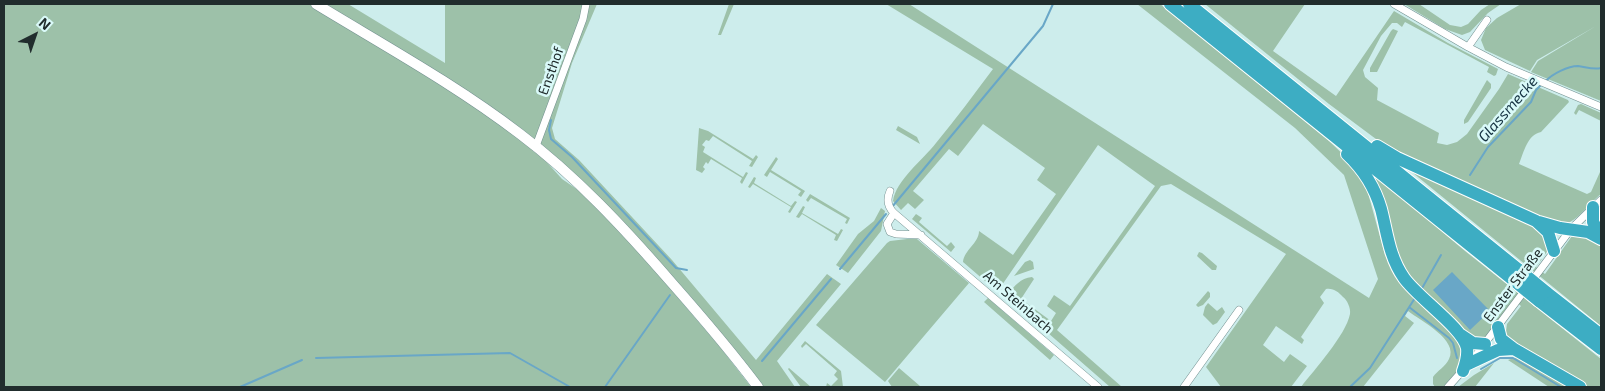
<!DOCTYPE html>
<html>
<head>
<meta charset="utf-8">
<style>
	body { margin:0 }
	#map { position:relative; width:1605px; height:391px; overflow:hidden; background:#cdedec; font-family:"Exo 2",sans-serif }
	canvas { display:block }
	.frame { position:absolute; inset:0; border:5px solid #212d2d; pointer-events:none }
	.north { position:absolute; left:10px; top:10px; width:50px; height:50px; -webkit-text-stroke:4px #dafaf9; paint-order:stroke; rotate:41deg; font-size:14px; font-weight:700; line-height:20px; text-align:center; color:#212d2d }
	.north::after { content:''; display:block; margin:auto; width:18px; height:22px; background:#212d2d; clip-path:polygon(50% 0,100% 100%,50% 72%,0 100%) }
</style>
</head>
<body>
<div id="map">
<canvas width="1605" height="391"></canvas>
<div class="frame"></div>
<div class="north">N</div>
</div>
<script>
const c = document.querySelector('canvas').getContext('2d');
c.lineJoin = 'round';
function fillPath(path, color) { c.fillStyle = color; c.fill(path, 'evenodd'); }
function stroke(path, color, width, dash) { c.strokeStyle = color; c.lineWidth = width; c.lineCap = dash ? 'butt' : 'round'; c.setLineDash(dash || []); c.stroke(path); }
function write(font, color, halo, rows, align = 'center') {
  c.font = font + ' "Exo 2",sans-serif'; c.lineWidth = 5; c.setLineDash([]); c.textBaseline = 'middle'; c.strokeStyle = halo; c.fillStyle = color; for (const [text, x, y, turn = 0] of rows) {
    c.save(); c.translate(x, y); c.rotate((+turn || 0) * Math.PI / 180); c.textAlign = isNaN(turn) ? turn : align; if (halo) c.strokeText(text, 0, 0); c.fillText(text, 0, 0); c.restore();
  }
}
const green = new Path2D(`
	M4,4H348L445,63V4H597L572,63L552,128L555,139L579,160L672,260L756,360L827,274L841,284L777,361L795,387H762L571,171L484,111L533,148V151L543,158L562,179L581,192L622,232L720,347L751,387H4Z
	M729,4H734L721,35H718Z
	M886,4H909L1369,298L1378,279L1344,175L1295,128L1137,4H1160L1329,141L1349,160L1365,182L1385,255L1397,279L1454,333L1463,349L1459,369L1443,387H1435L1433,384V377C1437,371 1446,366 1449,359C1459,340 1421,321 1408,311L1405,316L1414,323L1363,387H1301C1314,370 1346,335 1350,314C1351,308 1347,300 1343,297C1338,292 1334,288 1326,289L1320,297L1324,303L1301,337L1304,340L1302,344L1276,326L1263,345L1284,362L1290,354L1307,366L1291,387H1221L1206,367L1286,254L1171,184L1161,186L1057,330L1122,387H1110L1009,299L1008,294C1015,286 1020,278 1032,277L1034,279L1021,299L1051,321L1056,313L1047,306L1054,295L1070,306L1155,186L1098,145L1002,285L997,289L992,287L963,262C964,250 979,243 979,231L1013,255L1056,194L1037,180L1045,168L983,124L958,156L949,149L913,191L924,200L915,209L908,203L901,210L893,201C896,180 923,160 936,143C956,119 974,94 993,69Z
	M1205,4H1305L1273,51L1336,96L1394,11L1448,43L1498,69L1496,75L1494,76L1487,72L1489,67L1405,22L1402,27L1397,23H1392L1381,36L1363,70L1365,77L1378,88L1377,100L1439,133L1437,143L1447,145L1457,142L1467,134L1499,89L1508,74L1568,100L1569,102L1541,132C1527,135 1524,152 1519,164L1587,194L1591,192L1600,172H1601V194C1588,204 1576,224 1559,226L1480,191L1380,142L1329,104Z
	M1404,4H1419L1450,25L1461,27L1468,24L1481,10L1490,4H1501L1488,13L1470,32L1462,35L1445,29Z
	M1521,4H1601V101L1531,72L1538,61L1596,26L1537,60L1530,71L1485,50L1481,40L1486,28L1497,18Z
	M1393,29L1398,31L1377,72H1370V68L1391,31Z
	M1487,80L1491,84V88L1468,122L1464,124V120Z
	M1581,104L1601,113V121L1579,110L1576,115L1574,113L1578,105Z
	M898,126L917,137L920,144L896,130Z
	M699,128L708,131L753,159L756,155L758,157L752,167L749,166L752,161L713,136L709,141L706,140L702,145L705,147L703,152L743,177L746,172L748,173L742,184L740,182L742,178L711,159L708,164L706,162L703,167L705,169L702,173L696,170Z
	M776,157L778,159L771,170L805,191L801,197L798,195L801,191L770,172L767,177L764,175Z
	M1402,164L1534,224L1547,236L1549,249L1536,267L1545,274L1572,236L1586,235L1601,244V326Z
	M1369,170L1465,251L1601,359V387H1588L1505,339L1507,324L1521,306L1514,300L1486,337L1482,340H1473C1451,319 1423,297 1407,271C1389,240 1381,203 1369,170Z
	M754,177L756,178L754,183L791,206L795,201L797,202L790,213L788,212L791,207L753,184L750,188L748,187Z
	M810,194L850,218L847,224L845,223L847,219L811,198L808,202L806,200Z
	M803,206L805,207L802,213L838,234L841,229L843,230L837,241L834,240L836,235L802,214L799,218L796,217Z
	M881,208L885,211L881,231L848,273L836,265L858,234L874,221Z
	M916,214L922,218L919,222L947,246L951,242L955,247L951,252L912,219Z
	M907,239H917L924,245L969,283L885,382L816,325L887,243L890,241Z
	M1199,252L1202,253L1217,266L1216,270H1212L1197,256Z
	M1030,260L1033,262L1034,269L1014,276L1025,262Z
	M1208,291L1210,293V297L1203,305L1198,307L1196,305Z
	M988,298L1054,355L1050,360L984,302Z
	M1208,303L1217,311L1222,307L1225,312L1217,323L1213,325L1203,315L1205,307Z
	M805,341L841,371L843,387H826L827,383L831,386L838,379L834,375L837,371L806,344L802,348L801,346Z
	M1520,356L1573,387H1549L1508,360Z
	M1494,363L1475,387H1458L1474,375Z
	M789,368L811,387H801L788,369Z
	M899,368L920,386L919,387H892L888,381Z`);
const water = new Path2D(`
	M1452,272L1490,311L1470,330L1433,290Z`);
const stream = new Path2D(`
	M1546,81C1552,74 1568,66 1578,66C1586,67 1593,70 1601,68
	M551,120L549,130L551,139L572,157L676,268L687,270
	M1470,175L1488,147L1531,102L1536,90L1542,84
	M892,207L1043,26L1053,4
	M840,269L886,214
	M1421,290L1441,255
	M1409,307L1449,338L1453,343L1457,358
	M316,358L510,353L570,387
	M762,361L831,279
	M1481,369L1500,358H1513L1561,387
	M240,387L302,360
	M605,387L670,295
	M732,387H734
	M1350,387L1370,368L1415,298`);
const minor = new Path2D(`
	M1394,4L1468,47L1506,67L1601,107
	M1468,47L1487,20
	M536,146L583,19L586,4
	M890,191C886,200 888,207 894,213L1098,387
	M894,213L887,224L890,232L896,234L921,235
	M1473,359L1571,229L1601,200
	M1184,387L1239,310
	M1448,387L1464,369`);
const secondary = new Path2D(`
	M316,4C385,46 456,85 520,134C576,176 625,229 671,282C701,316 731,351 758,387`);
const motorway = new Path2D(`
	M1170,4L1512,279
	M1189,4L1519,270
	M1377,146L1397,158L1536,221L1548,232L1554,251
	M1347,154C1363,169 1375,188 1381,209C1387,232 1389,257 1404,278C1418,298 1463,328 1467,348C1468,356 1466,363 1463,371
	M1593,207V222L1601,236
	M1539,222L1560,228L1588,232L1601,239
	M1546,292L1601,335
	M1539,301L1601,349
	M1498,327L1501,339L1514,349
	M1461,335L1473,343L1485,344
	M1468,364L1498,350L1514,349L1580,387`);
const motorwayBridge = new Path2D(`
	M1519,270L1546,292
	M1512,279L1539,301`);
const streetNames = [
	["Ensthof",551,71,-70],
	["Enster Straße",1513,285,-53],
	["Am Steinbach",1018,302,41]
];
const waterNames = [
	["Glassmecke",1508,109,-49]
];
fillPath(green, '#9dc1a9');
fillPath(water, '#69a7c7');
stroke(stream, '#69a7c7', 2);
stroke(minor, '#739190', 8);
stroke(secondary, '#739190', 11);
stroke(motorway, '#fff', 14);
stroke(minor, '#fff', 7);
stroke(secondary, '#fff', 10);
stroke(motorway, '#3dadc3', 12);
stroke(motorwayBridge, '#fff', 14, []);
stroke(motorwayBridge, '#3dadc3', 12);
write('14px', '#212d2d', '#dafaf9', streetNames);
write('italic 15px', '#153241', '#dafaf9', waterNames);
</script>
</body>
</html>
